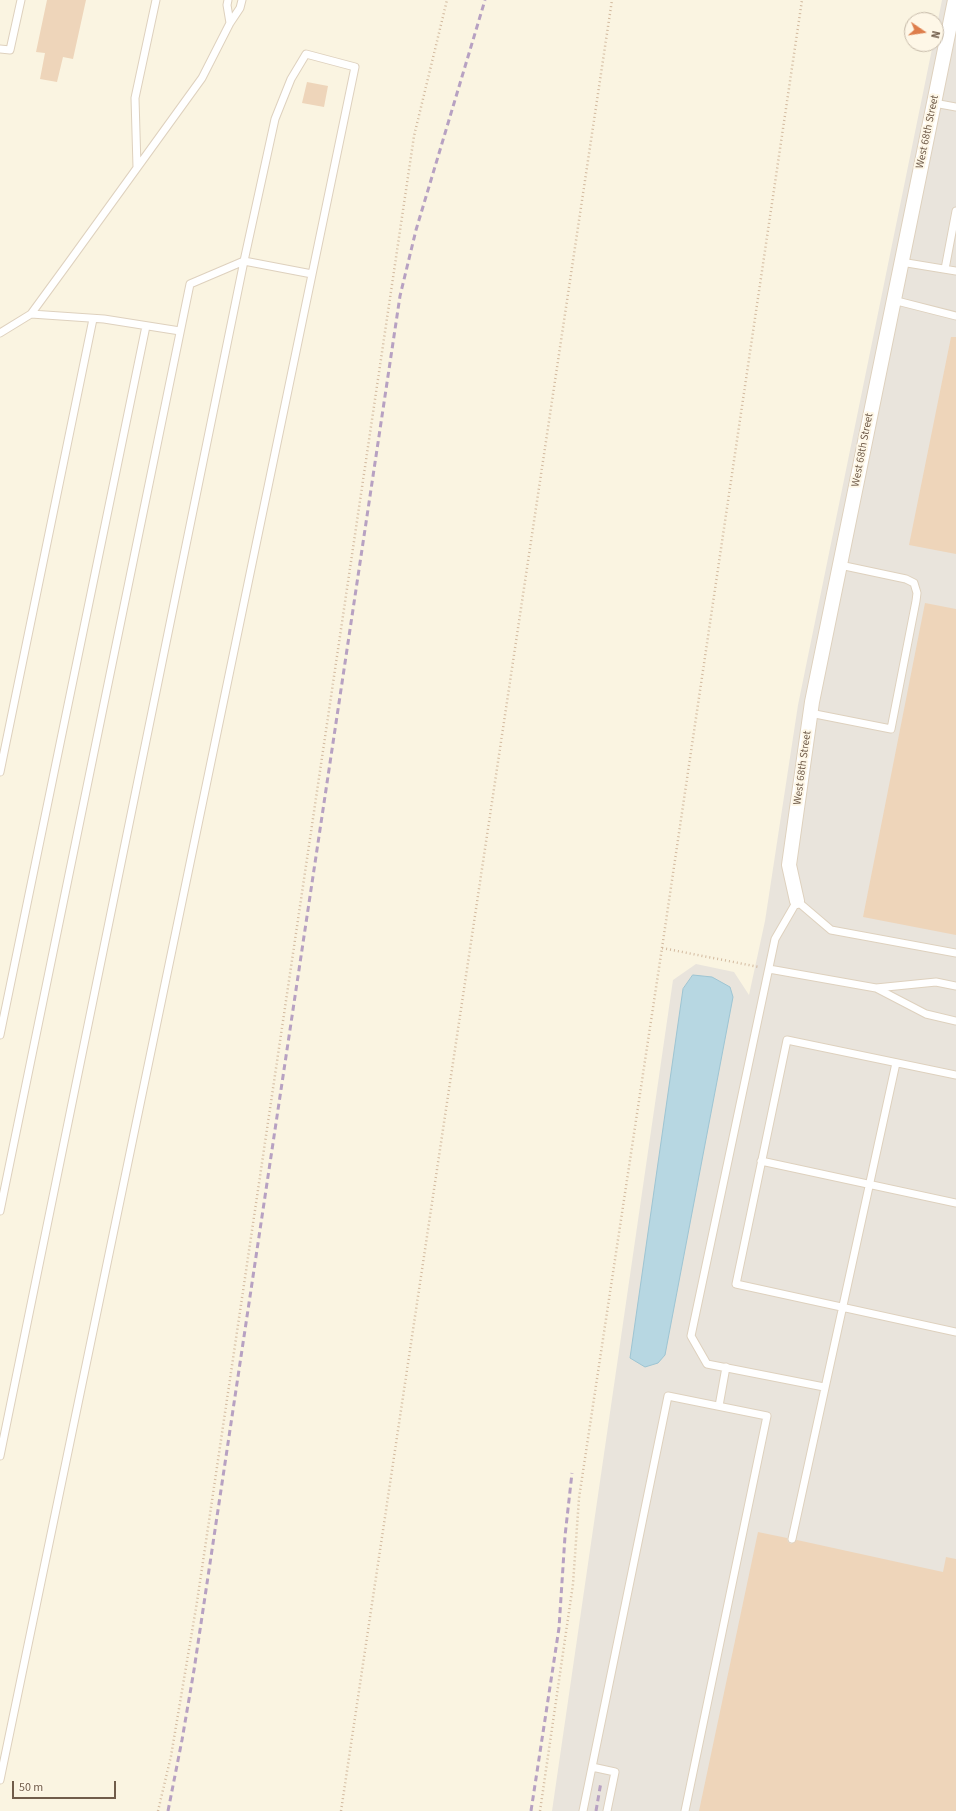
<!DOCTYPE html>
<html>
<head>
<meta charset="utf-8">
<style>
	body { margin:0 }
	#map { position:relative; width:956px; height:1811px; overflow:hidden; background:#faf4e1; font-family:"Source Sans 3",sans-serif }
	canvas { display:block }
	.north { position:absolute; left:904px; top:12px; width:40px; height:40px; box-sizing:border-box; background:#fef7e7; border:1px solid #c5b9a8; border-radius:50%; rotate:103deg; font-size:11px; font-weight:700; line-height:16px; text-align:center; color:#705c4a }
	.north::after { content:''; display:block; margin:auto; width:14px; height:18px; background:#de7e4c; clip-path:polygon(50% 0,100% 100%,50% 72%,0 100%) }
	.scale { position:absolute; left:12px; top:1781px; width:104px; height:18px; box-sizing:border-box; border:2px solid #705c4a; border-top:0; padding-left:5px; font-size:12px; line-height:14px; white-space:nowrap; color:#705c4a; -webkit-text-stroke:3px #fef7e7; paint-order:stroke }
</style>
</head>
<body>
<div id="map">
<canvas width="956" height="1811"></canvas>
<div class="north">N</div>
<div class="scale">50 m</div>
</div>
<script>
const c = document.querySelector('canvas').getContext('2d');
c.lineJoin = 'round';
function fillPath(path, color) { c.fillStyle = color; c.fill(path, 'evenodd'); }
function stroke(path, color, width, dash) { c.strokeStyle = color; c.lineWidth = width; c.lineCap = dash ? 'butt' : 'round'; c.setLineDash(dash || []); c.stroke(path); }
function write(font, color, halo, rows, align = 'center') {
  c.font = font + ' "Source Sans 3",sans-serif'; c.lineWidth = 4; c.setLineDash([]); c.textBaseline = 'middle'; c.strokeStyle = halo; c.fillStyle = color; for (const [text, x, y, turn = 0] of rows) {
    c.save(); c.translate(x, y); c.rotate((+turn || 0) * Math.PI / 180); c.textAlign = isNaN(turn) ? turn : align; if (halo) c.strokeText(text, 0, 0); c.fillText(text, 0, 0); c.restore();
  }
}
const industrial = new Path2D(`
	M942,0H956V1811H552L673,980L696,964L734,972L749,995L765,921L798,705L933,44H936V30Z`);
const water = new Path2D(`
	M693,975L712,977L730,987L733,997L665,1355L658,1363L645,1367L630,1358L683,989Z`);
const building = new Path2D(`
	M47,0H86L73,59L63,57L57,82L40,79L45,53L36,52Z
	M307,82L328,86L324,107L302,103Z
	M951,337H956V554L909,545Z
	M925,603L956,609V935L863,917Z
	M758,1532L787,1538L788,1542L791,1544L797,1540L943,1572L946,1557L956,1559V1811H699Z`);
const path = new Path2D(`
	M662,948L802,0
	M158,1811L171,1756L197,1602L414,136L447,0
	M341,1811L612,0
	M540,1811L573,1584L579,1498L662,948L759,967`);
const service = new Path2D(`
	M228,0L227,5L230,23
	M0,49L10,50L21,0
	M934,103L956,107
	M137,167L135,98L156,0
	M901,262L956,271
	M945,269L956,211
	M893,300L956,316
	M31,314L104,319L180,331
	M0,333L31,314L69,262L202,78L230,23L240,8L242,0
	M810,713L891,729L916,601L917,593L914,583L906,579L840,565
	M0,772L93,319
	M769,969L876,988
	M956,986L936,982L876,988L926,1014L956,1021
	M0,1035L146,326
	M956,1075L787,1040L736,1284L956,1332
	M761,1161L956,1203
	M0,1211L190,284L244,261L312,274
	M824,1387L707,1364L691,1336L775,939L797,901L831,930L956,953
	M719,1406L726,1367
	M0,1456L244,261L275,119L291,79L306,54L355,67L0,1780
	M792,1539L896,1063
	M583,1811L592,1767
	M607,1811L615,1772L592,1767L668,1396L767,1416L685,1811`);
const minor = new Path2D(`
	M797,901L789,865L812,702L955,0`);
const rail = new Path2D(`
	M168,1811L182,1740L194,1670L400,296L416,230L485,0
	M531,1811L559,1628L565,1536L572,1473
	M596,1811L601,1782`);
const streetNames = [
	["West 68th Street",928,132,-78],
	["West 68th Street",863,450,-79],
	["West 68th Street",803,768,-82]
];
fillPath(industrial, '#e9e4dc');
fillPath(water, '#b7d7e2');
stroke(water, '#9ec5d3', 1);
fillPath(building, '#eed5ba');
stroke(service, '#ded1be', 9);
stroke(minor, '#ded1be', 16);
stroke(path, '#d2b99e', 2.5, [1, 3]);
stroke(service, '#fff', 7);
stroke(minor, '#fff', 14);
stroke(rail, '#b7a1c2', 3, [6, 4]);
write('11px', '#705c4a', '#fef7e7', streetNames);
</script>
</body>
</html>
